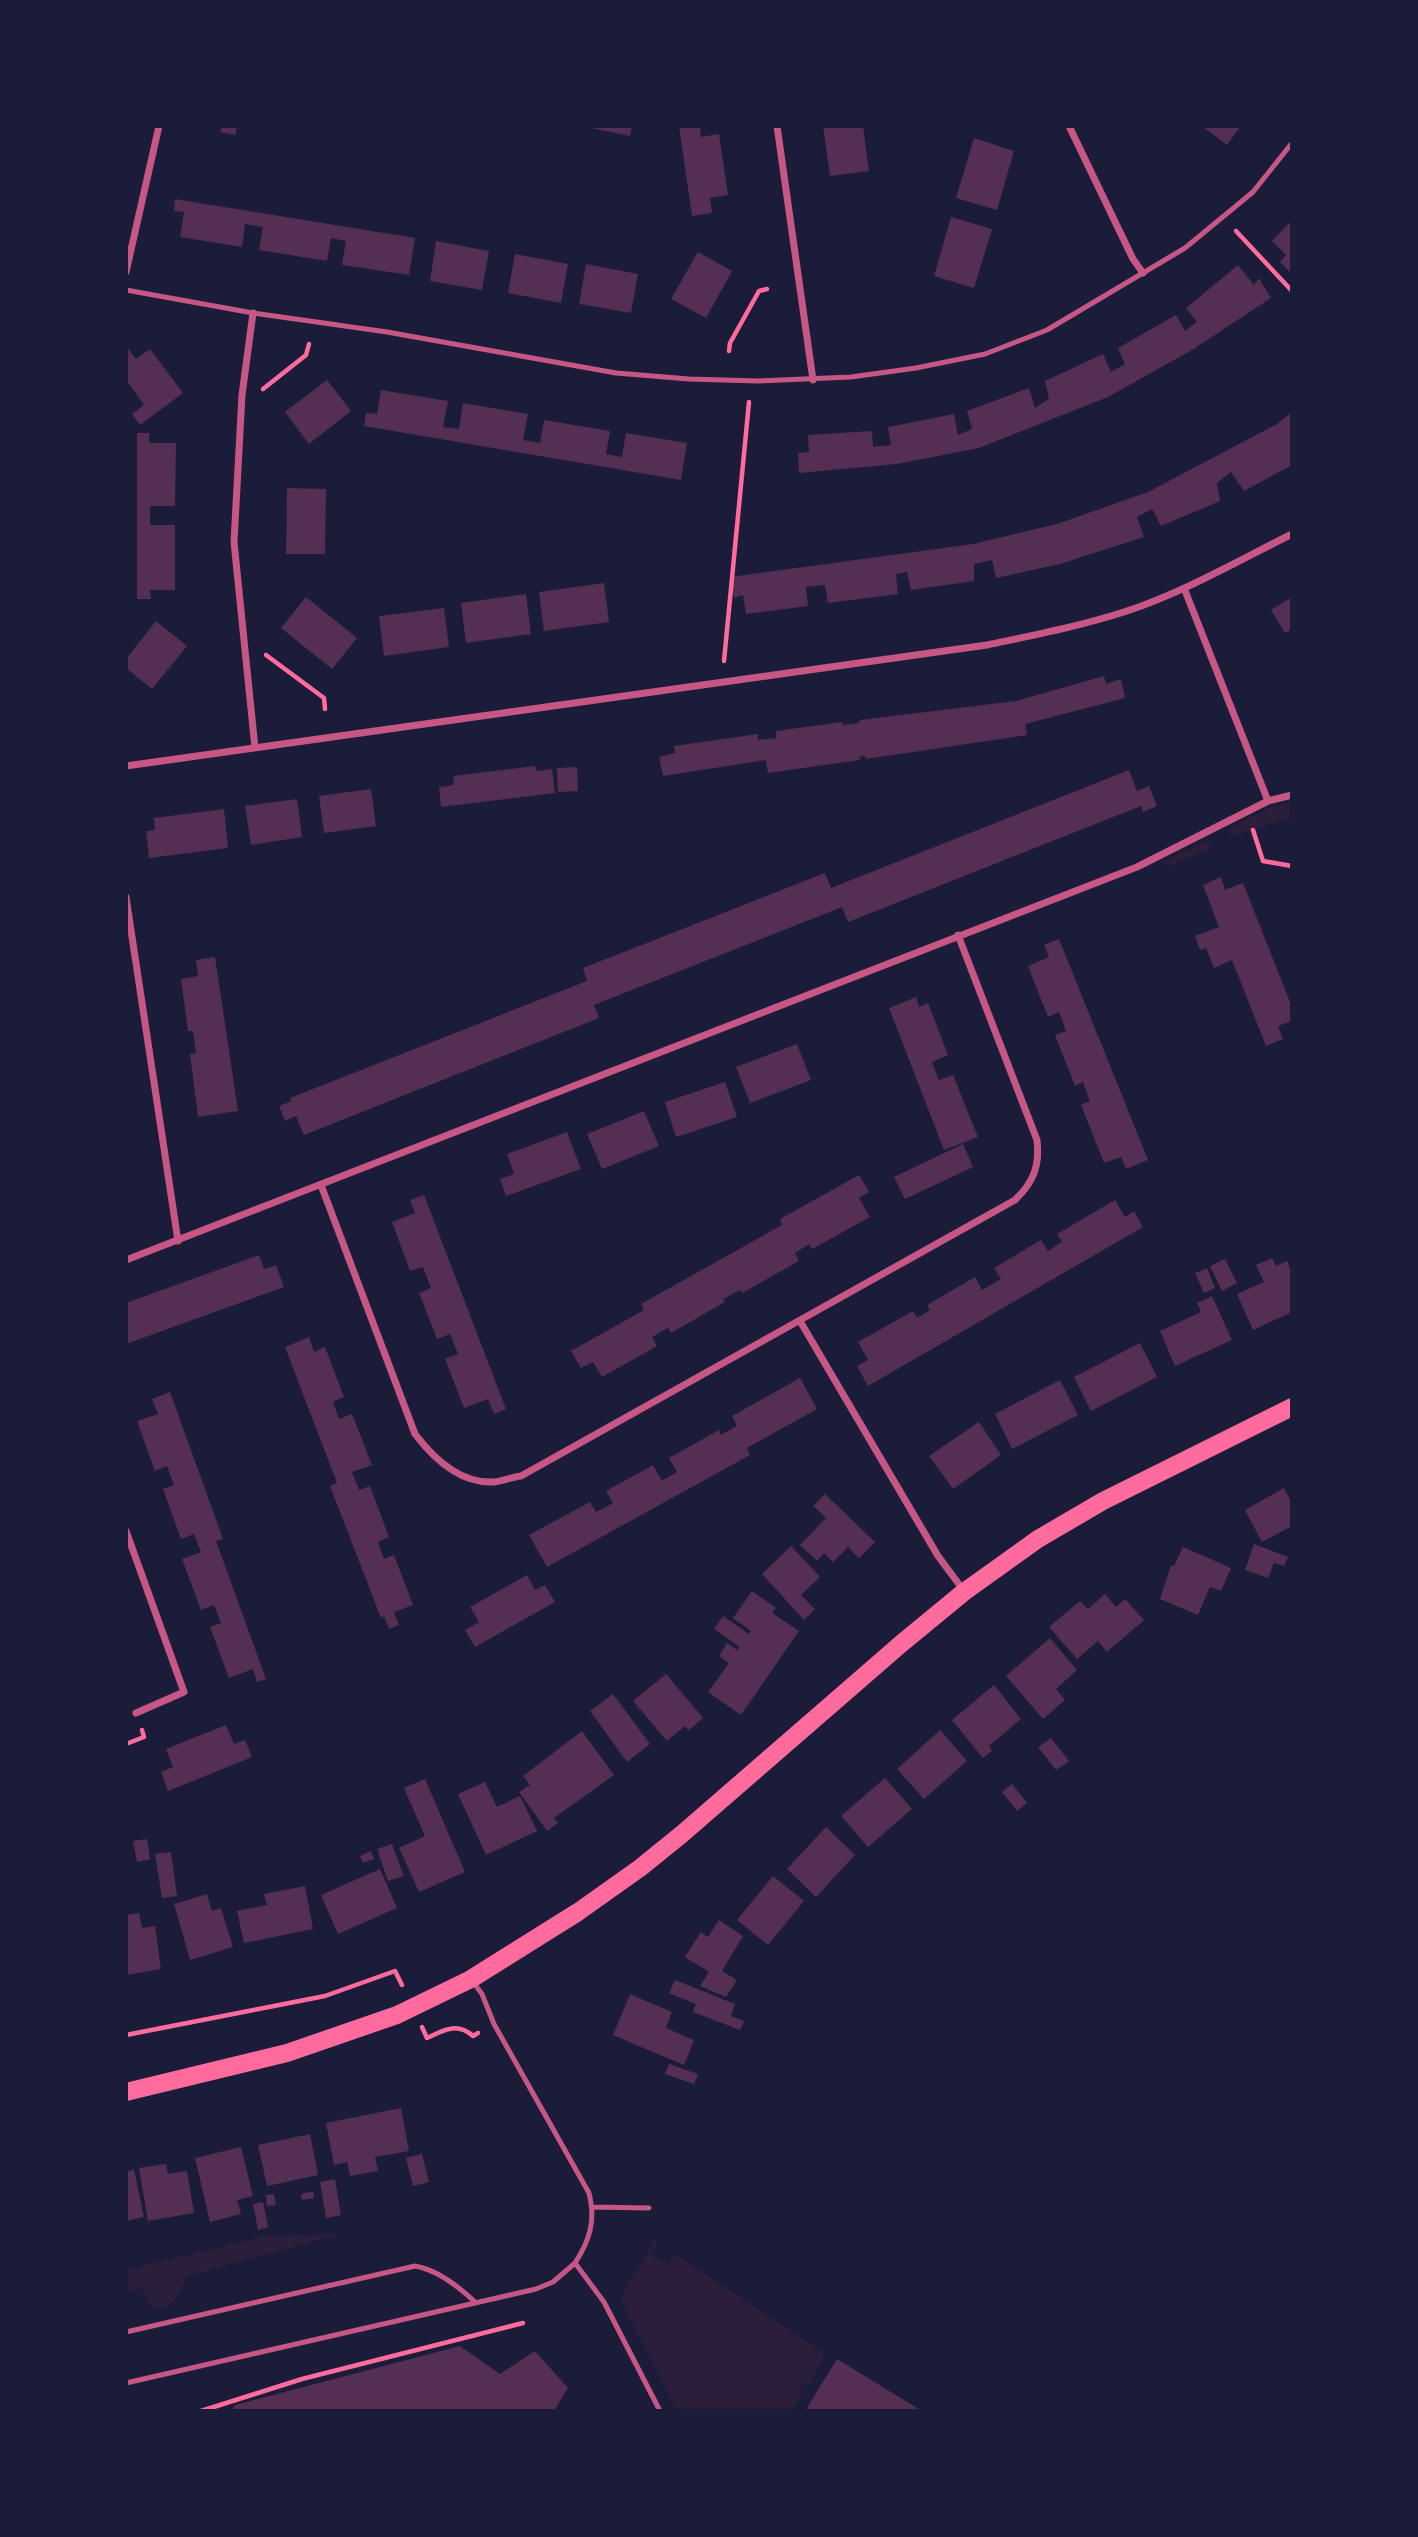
<!DOCTYPE html>
<html>
<head>
<meta charset="utf-8">
<style>
	body { margin:0 }
	#map { position:relative; width:1418px; height:2537px; overflow:hidden; background:#1b1b3a; font-family:Merriweather,serif }
	canvas { display:block }
	.frame { position:absolute; inset:0; border:128px solid #1b1b3a; pointer-events:none }
</style>
</head>
<body>
<div id="map">
<canvas width="1418" height="2537"></canvas>
<div class="frame"></div>
</div>
<script>
const c = document.querySelector('canvas').getContext('2d');
c.lineJoin = 'round';
function fillPath(path, color) { c.fillStyle = color; c.fill(path, 'evenodd'); }
function stroke(path, color, width, dash) { c.strokeStyle = color; c.lineWidth = width; c.lineCap = dash ? 'butt' : 'round'; c.setLineDash(dash || []); c.stroke(path); }
const green = new Path2D(`
	M1292,801V817L1237,835L1228,833V830L1232,827L1266,809Z
	M1208,840L1211,848L1168,867L1164,862Z
	M346,2233L187,2276C182,2293 172,2310 152,2309L141,2288L126,2292V2270L265,2236Z
	M655,2240L658,2242L651,2256L668,2264L674,2253L826,2354L808,2385L800,2386L803,2393L792,2411H677L620,2298Z`);
const building = new Path2D(`
	M222,126H237L235,135L220,132Z
	M581,126H632L630,136Z
	M679,126H700L701,137L719,134L728,195L710,198L712,213L692,216Z
	M823,126H863L869,171L830,176Z
	M1202,126H1241L1227,145Z
	M974,138L1014,151L997,210L956,198Z
	M175,199L415,238L409,275L342,265L346,241L331,238L327,261L259,250L263,227L245,224L242,247L180,237L184,212L174,211Z
	M951,217L992,229L974,288L934,276Z
	M1292,220V274L1280,262L1286,255L1272,241Z
	M436,241L489,251L482,290L430,281Z
	M698,252L732,271L706,318L671,299Z
	M515,254L568,264L561,303L508,293Z
	M586,264L638,274L631,313L579,304Z
	M1238,265L1254,285L1259,278L1271,298L1192,350L1108,397L979,448L897,464L799,473L798,453L809,452L808,435L872,431L873,447L891,445L888,427L954,414L958,435L972,429L967,411L1029,388L1035,408L1049,399L1045,381L1103,354L1111,372L1125,364L1118,348L1176,315L1185,331L1197,322L1186,308Z
	M126,346L136,359L150,349L183,393L140,425L132,414L144,405L126,380Z
	M327,380L351,411L309,444L285,412Z
	M381,390L448,401L443,427L459,429L463,403L528,414L523,440L540,443L544,420L610,431L606,454L622,457L626,433L687,443L681,480L364,426L366,413L377,414Z
	M1292,412V465L1244,491L1231,472L1217,483L1220,501L1161,526L1152,509L1137,517L1144,537L1060,564L996,578L992,560L974,564V581L911,590L907,572L896,574L898,594L828,603L825,585L806,587L808,606L746,614L743,595L734,598L730,577L973,544L1057,524L1148,492L1277,424Z
	M137,433H149V443H176L175,506H150V525H175V590H150L151,599H137Z
	M287,488L326,489L325,554H286Z
	M604,583L609,622L544,631L539,592Z
	M526,594L531,634L466,643L461,603Z
	M306,597L357,638L332,669L281,628Z
	M1292,597V629L1285,633L1271,610Z
	M444,608L449,647L384,656L379,616Z
	M156,621L187,646L152,689L126,668V659Z
	M1104,676L1106,684L1121,679L1125,698L1025,724L1027,735L866,759L865,756L859,757L860,760L768,773L766,760L663,776L659,757L675,753L674,746L758,734V740L776,738V731L842,722L843,725L859,723L860,720L1016,701Z
	M535,766L536,771L552,769L555,793L441,807L439,787L454,785L453,776Z
	M577,767L578,791L558,792L557,768Z
	M1129,770L1137,791L1149,786L1157,806L1143,812L1141,806L848,922L842,907L594,1005L599,1018L304,1135L296,1116L285,1121L279,1106L292,1101L290,1098L587,981L583,968L825,873L831,888Z
	M371,789L376,826L324,833L319,796Z
	M297,799L302,837L251,845L245,806Z
	M224,809L228,848L149,858L146,831L155,830L154,818Z
	M1221,877L1225,890L1243,883L1292,1007V1021L1278,1026L1283,1039L1266,1046L1232,960L1214,968L1206,948L1200,950L1195,936L1219,927L1203,885Z
	M1059,939L1148,1160L1126,1169L1121,1157L1104,1163L1081,1105L1090,1101L1083,1082L1075,1086L1055,1035L1066,1031L1059,1012L1048,1017L1028,966L1049,957L1044,945Z
	M215,957L238,1111L198,1117L190,1054L196,1053L193,1031H188L181,979L198,976L196,960Z
	M916,997L919,1007L928,1003L948,1055L932,1062L939,1080L953,1075L978,1137L944,1150L889,1008Z
	M797,1044L811,1080L750,1103L736,1067Z
	M725,1082L737,1117L676,1137L665,1102Z
	M644,1111L659,1146L602,1169L587,1134Z
	M567,1132L581,1169L506,1196L500,1179L514,1174L507,1154Z
	M963,1144L973,1167L905,1199L894,1177Z
	M859,1175L869,1192L859,1198L870,1217L812,1249L809,1244L795,1253L799,1261L742,1293L740,1290L723,1299L725,1302L671,1333L668,1328L652,1337L657,1346L602,1377L593,1362L581,1368L571,1351L644,1310L641,1304L782,1225L780,1219Z
	M424,1195L506,1409L494,1414L488,1399L464,1408L445,1359L458,1354L450,1334L437,1339L419,1293L431,1288L423,1267L410,1271L392,1222L415,1213L410,1200Z
	M1115,1200L1125,1217L1134,1211L1143,1227L868,1386L857,1366L868,1360L858,1342L913,1311L917,1318L930,1310L927,1305L975,1277L982,1290L1001,1279L994,1268L1041,1240L1048,1251L1062,1242L1057,1234Z
	M259,1255L264,1269L276,1265L284,1287L126,1344V1325L128,1324L126,1303Z
	M1272,1258L1276,1266L1287,1261L1292,1273V1312L1253,1330L1237,1294L1264,1282L1256,1265Z
	M1225,1259L1237,1283L1222,1291L1210,1266Z
	M1207,1268L1215,1288L1204,1293L1195,1273Z
	M1212,1296L1232,1340L1175,1366L1160,1331L1201,1312L1197,1303Z
	M309,1337L314,1352L325,1347L344,1397L333,1402L339,1419L352,1414L372,1465L352,1472L359,1490L370,1486L389,1537L378,1542L384,1559L394,1555L413,1605L394,1612L399,1625L389,1629L384,1616L381,1618L330,1486L337,1483L285,1347Z
	M1140,1343L1157,1377L1091,1411L1074,1377Z
	M800,1378L817,1409L747,1448L750,1455L547,1567L529,1535L590,1502L596,1512L613,1503L606,1491L653,1465L662,1481L677,1472L669,1458L719,1430L721,1435L737,1426L732,1416Z
	M1060,1380L1078,1415L1012,1449L995,1414Z
	M170,1392L223,1539L216,1541L266,1679L257,1682L253,1669L229,1678L210,1627L221,1623L214,1605L201,1610L182,1559L201,1552L194,1534L181,1539L163,1489L174,1485L167,1466L155,1471L137,1421L158,1414L152,1399Z
	M979,1422L1001,1455L953,1489L929,1456Z
	M1284,1488L1292,1503V1526L1262,1542L1245,1510Z
	M825,1494L875,1542L859,1558L848,1547L833,1562L824,1553L817,1561L800,1545L826,1518L813,1506Z
	M1254,1544L1288,1557L1284,1566L1274,1563L1268,1578L1245,1570Z
	M791,1546L820,1577L801,1595L815,1609L804,1620L762,1574Z
	M1183,1547L1231,1568L1221,1591L1210,1587L1198,1615L1160,1599L1171,1565L1174,1566Z
	M527,1575L535,1590L545,1585L555,1602L475,1647L465,1630L479,1622L470,1607Z
	M752,1591L776,1608L772,1613L799,1631L741,1715L708,1692L729,1663L719,1656L727,1643L737,1650L740,1647L714,1629L723,1616L749,1634L751,1631L733,1618Z
	M1105,1594L1116,1607L1125,1599L1144,1620L1107,1652L1098,1641L1077,1659L1049,1627L1080,1601L1088,1609Z
	M1050,1638L1077,1670L1056,1689L1065,1700L1043,1719L1006,1676Z
	M666,1674L703,1718L689,1730L685,1726L667,1741L633,1701Z
	M994,1685L1021,1719L989,1746L992,1751L983,1758L952,1720Z
	M613,1694L650,1744L627,1762L590,1711Z
	M226,1725L234,1744L245,1740L252,1757L168,1791L161,1772L173,1767L166,1749Z
	M940,1730L967,1761L924,1799L897,1769Z
	M582,1731L614,1775L554,1818L558,1823L547,1831L519,1792L530,1785L523,1776Z
	M1051,1738L1069,1761L1056,1770L1038,1747Z
	M885,1778L912,1809L868,1847L841,1816Z
	M425,1779L465,1872L419,1892L399,1848L425,1836L404,1788Z
	M485,1782L497,1807L520,1796L537,1831L486,1855L458,1794Z
	M1012,1784L1027,1803L1017,1811L1002,1792Z
	M826,1827L855,1855L816,1897L787,1869Z
	M147,1839L150,1859L137,1862L133,1841Z
	M392,1844L404,1876L388,1881L377,1849Z
	M371,1851L374,1859L363,1863L360,1856Z
	M171,1852L177,1896L162,1898L155,1854Z
	M380,1869L397,1908L338,1934L321,1895Z
	M773,1876L804,1901L768,1945L737,1920Z
	M305,1886L313,1929L244,1943L237,1911L267,1905L264,1894Z
	M207,1894L212,1911L221,1908L233,1947L190,1960L174,1904Z
	M139,1913L142,1928L155,1926L161,1969L126,1975V1915Z
	M719,1920L743,1936L722,1971L737,1980L726,1997L700,1986L709,1972L685,1957L701,1932L708,1937Z
	M675,1980L735,2004L731,2016L744,2021L740,2030L693,2012L696,2004L669,1993Z
	M630,1994L672,2012L666,2028L694,2040L684,2065L613,2035Z
	M669,2064L698,2074L694,2084L665,2074Z
	M401,2108L409,2151L375,2157L378,2171L350,2176L347,2162L334,2165L326,2123Z
	M310,2134L318,2175L267,2186L258,2145Z
	M241,2147L253,2196L237,2200L241,2214L210,2222L195,2158Z
	M422,2154L429,2182L413,2186L406,2158Z
	M166,2164L168,2174L187,2171L194,2213L148,2221L139,2168Z
	M134,2170L144,2217L126,2221V2171Z
	M335,2179L341,2215L326,2218L320,2182Z
	M313,2191L314,2198L302,2200L301,2194Z
	M274,2194L276,2205L267,2206L266,2195Z
	M263,2202L268,2227L258,2230L253,2204Z
	M460,2346L500,2374L535,2351L568,2388L554,2411H232L235,2405Z
	M837,2359L922,2411H805Z`);
const path = new Path2D(`
	M1236,231L1292,291
	M729,351L730,343L759,291L767,289
	M263,389L306,355L309,344
	M266,655L324,698L325,709
	M724,661L749,402
	M1253,830L1263,861L1292,866
	M126,1744L144,1737L142,1730
	M422,2027L427,2038C444,2030 457,2022 473,2036L478,2033
	M126,2035L325,1996L395,1971L402,1985
	M201,2411L302,2379L523,2323`);
const service = new Path2D(`
	M126,290L253,313L387,332L616,373L689,379L758,381L851,377L916,368L985,354L1047,330L1185,248L1253,192L1292,143
	M473,1982L482,1994L494,2024L589,2193C596,2220 590,2240 575,2263L604,2302L660,2411
	M592,2207L649,2208
	M126,2332L415,2266C438,2270 458,2286 475,2302
	M126,2383L536,2289L553,2282L575,2263`);
const minor = new Path2D(`
	M777,126L813,380
	M1069,126L1133,259L1143,273
	M126,272L159,126
	M253,313L242,395L234,542L255,748
	M1184,588L1268,801
	M126,766L987,645C1034,635 1081,626 1127,611C1184,592 1238,561 1292,534
	M126,897L178,1241
	M321,1185L415,1434C434,1459 460,1484 494,1482C503,1481 512,1477 521,1476L1015,1200C1034,1182 1040,1165 1037,1140L958,935
	M126,1260L1137,867L1268,801L1292,795
	M800,1321L938,1556L964,1591
	M126,1531L184,1692L136,1713`);
const primary = new Path2D(`
	M126,2092L287,2053L397,2015L471,1979L578,1912L640,1868L682,1834L902,1643L964,1592L1038,1539L1103,1501L1292,1407`);
fillPath(green, '#2a1e3b');
fillPath(building, '#542f53');
stroke(path, '#ff6b9d', 4.5);
stroke(service, '#c65784', 5);
stroke(minor, '#c65784', 7);
stroke(primary, '#ff6b9d', 18);
</script>
</body>
</html>
